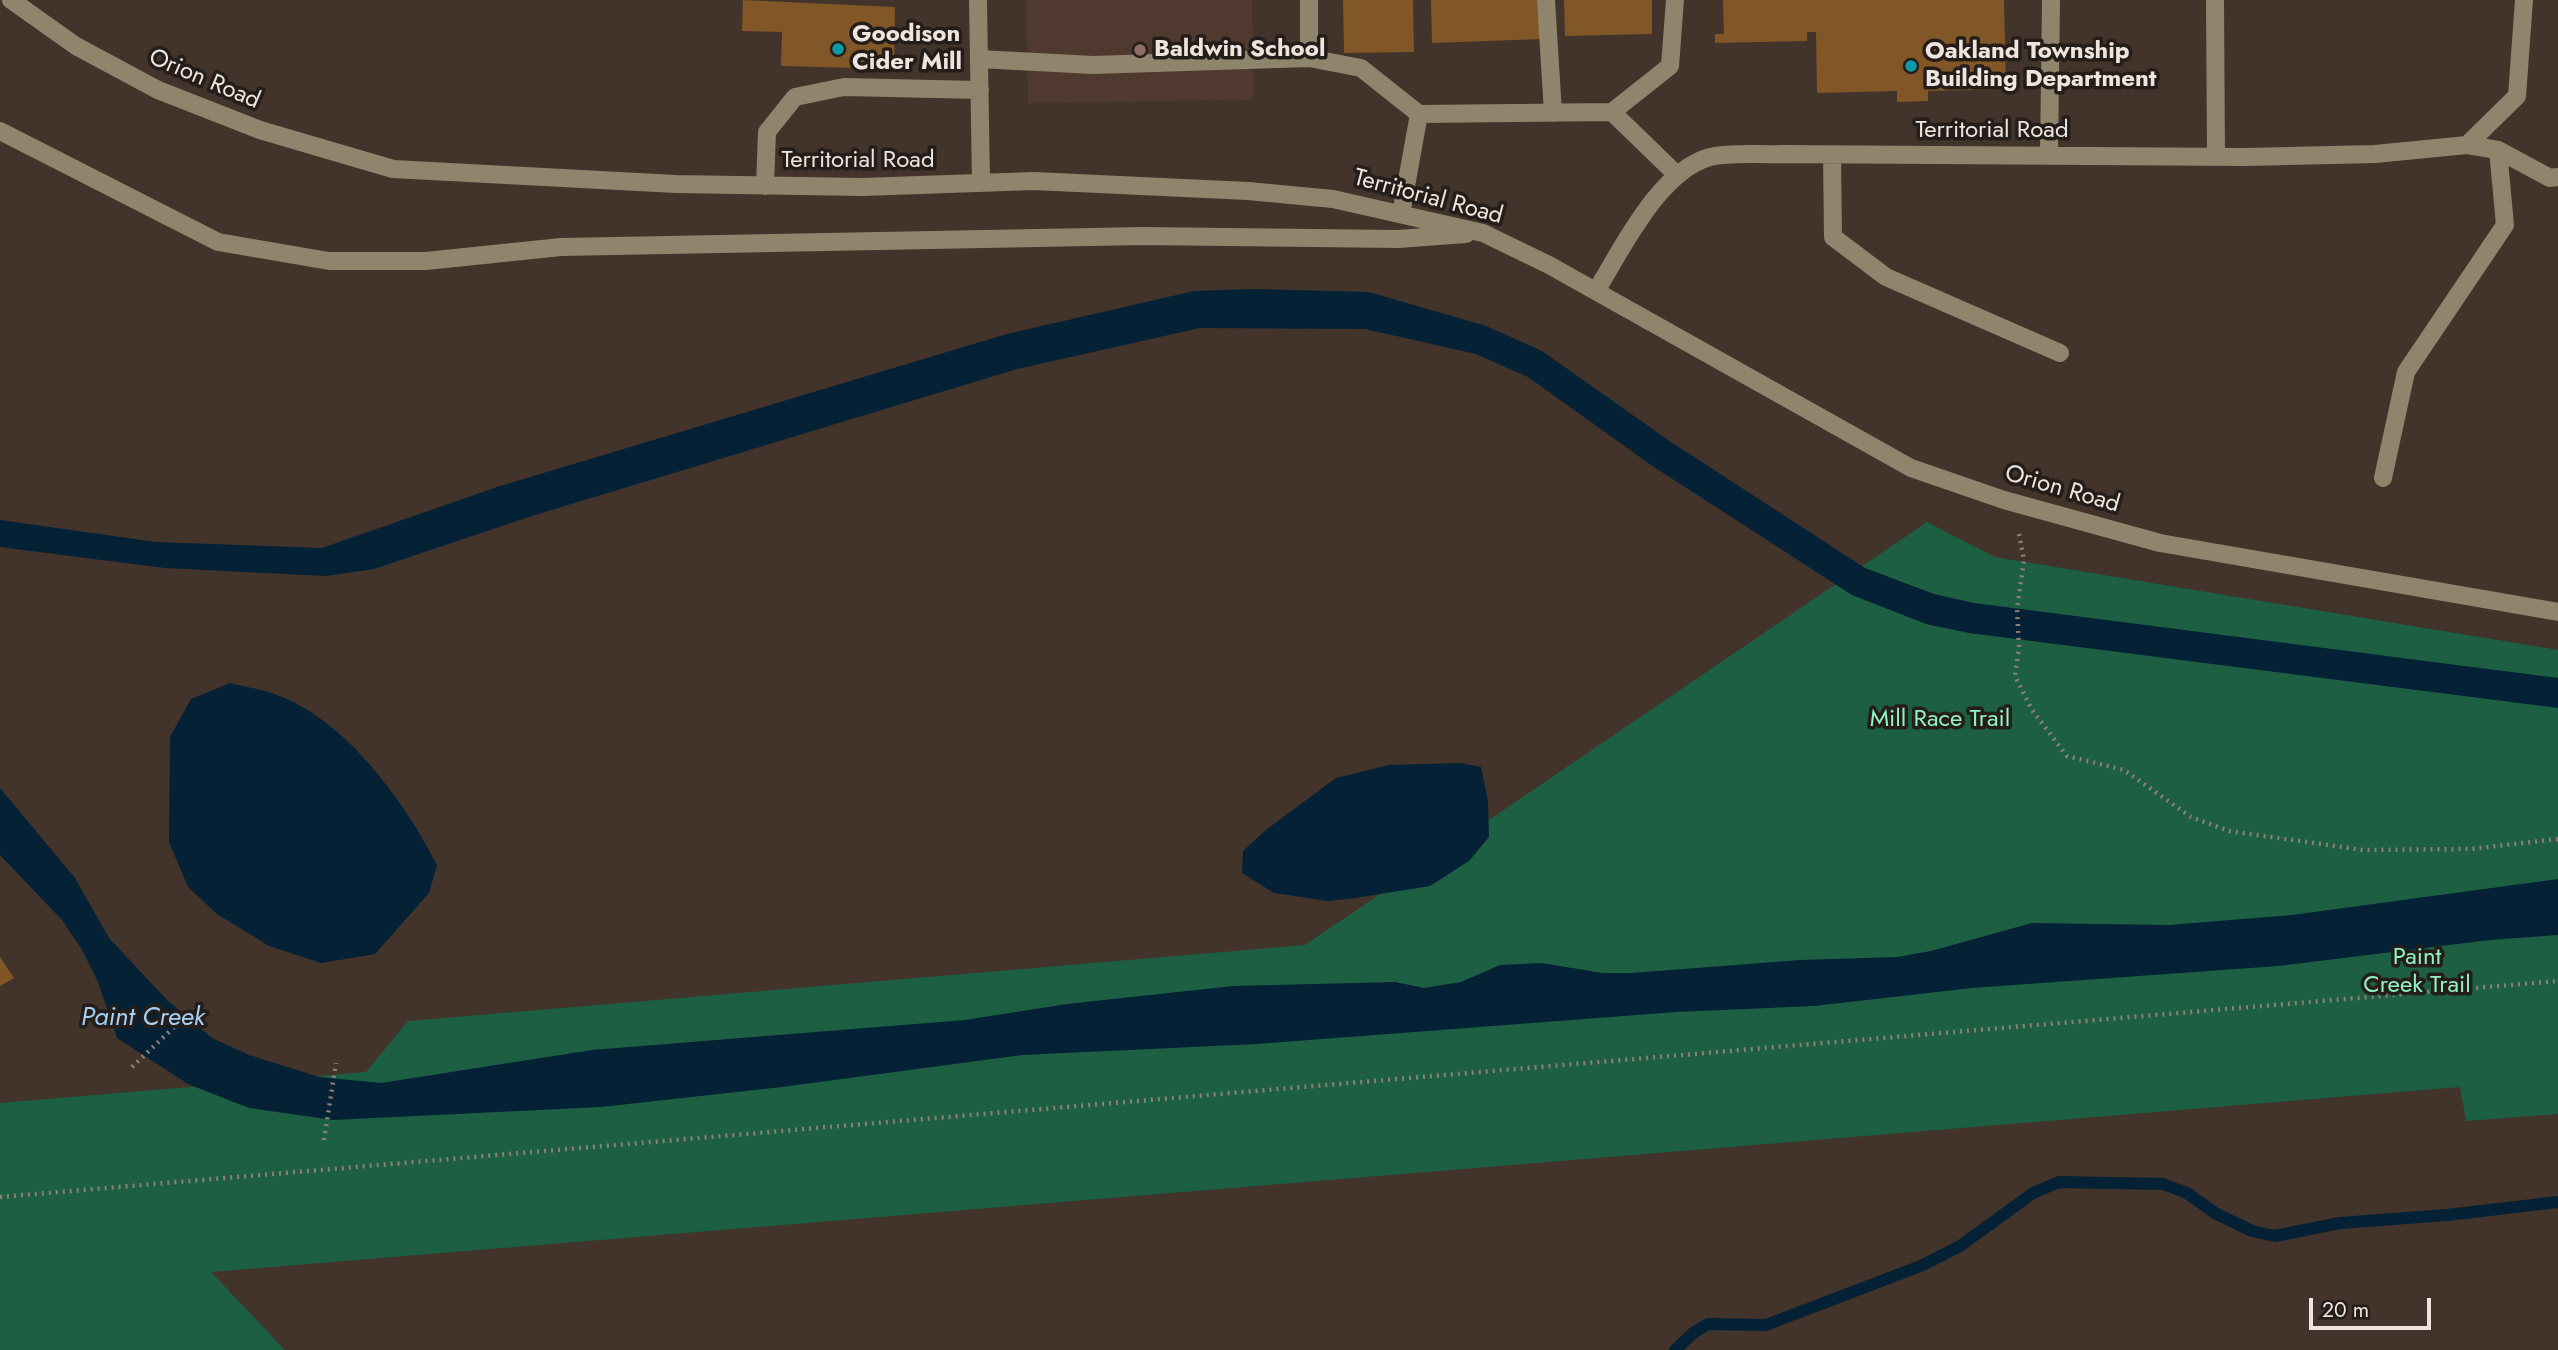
<!DOCTYPE html>
<html>
<head>
<meta charset="utf-8">
<style>
	body { margin:0 }
	#map { position:relative; width:2558px; height:1350px; overflow:hidden; background:#42332b; font-family:Jost,sans-serif }
	canvas { display:block }
	.scale { position:absolute; left:2309px; top:1298px; width:122px; height:32px; box-sizing:border-box; border:4px solid #efe5e0; border-top:0; padding-left:9px; font-size:21px; line-height:24px; white-space:nowrap; color:#efe5e0; -webkit-text-stroke:5px #241d19; paint-order:stroke }
</style>
</head>
<body>
<div id="map">
<canvas width="2558" height="1350"></canvas>
<div class="scale">20 m</div>
</div>
<script>
const c = document.querySelector('canvas').getContext('2d');
c.lineJoin = 'round';
function fillPath(path, color) { c.fillStyle = color; c.fill(path, 'evenodd'); }
function stroke(path, color, width, dash) { c.strokeStyle = color; c.lineWidth = width; c.lineCap = dash ? 'butt' : 'round'; c.setLineDash(dash || []); c.stroke(path); }
function write(font, color, halo, rows, align = 'center') {
  c.font = font + ' Jost,sans-serif'; c.lineWidth = 7; c.setLineDash([]); c.textBaseline = 'middle'; c.strokeStyle = halo; c.fillStyle = color; for (const [text, x, y, turn = 0] of rows) {
    c.save(); c.translate(x, y); c.rotate((+turn || 0) * Math.PI / 180); c.textAlign = isNaN(turn) ? turn : align; if (halo) c.strokeText(text, 0, 0); c.fillText(text, 0, 0); c.restore();
  }
}
const built = new Path2D(`
	M1026,0H1252L1254,100L1028,103Z`);
const green = new Path2D(`
	M1927,522L1995,557L2558,650V1114L2466,1121L2460,1087L211,1272L285,1350H0V1103L366,1072L408,1021L1305,945Z`);
const water = new Path2D(`
	M1253,289L1369,292L1486,326L1542,351L1668,440L1865,568L1934,594L1974,603L2558,678V708L1969,633L1926,624L1852,595L1651,465L1528,377L1476,354L1365,329L1200,328L1017,369L535,515L374,569L326,576L165,568L0,547V520L156,542L322,548L497,487L1007,334L1194,291Z
	M230,683C245,687 262,689 277,695C346,720 405,802 437,865L429,893L375,954L321,963L269,946L217,914L188,887L169,842L170,737L191,699Z
	M1461,763L1481,767L1488,801L1489,837L1469,861L1430,886L1355,898L1328,901L1274,893L1242,873L1243,851L1267,829L1336,778L1389,765Z
	M0,788L75,878L109,938L167,1000L212,1038L249,1055L319,1077L381,1083L592,1050L965,1020L1067,1004L1233,986L1395,982L1424,988L1461,982L1500,965L1541,963L1603,973H1632L1800,960L1897,957L1931,951L2032,923L2169,925L2292,915L2558,879V935L2490,940L2278,966L1972,988L1814,1006L1676,1012L1257,1044L1022,1055L782,1087L601,1107L333,1120L249,1108L188,1084L117,1038L98,982L81,948L62,920L0,855Z`);
const stream = new Path2D(`
	M1675,1350L1693,1333L1708,1324L1766,1325L1923,1265L1960,1246L2033,1193L2059,1182L2163,1184L2187,1193L2215,1213L2252,1231L2275,1236L2340,1223L2447,1215L2558,1202`);
const building = new Path2D(`
	M743,0L895,7L894,69L781,66L782,32L742,31Z
	M1343,0H1413L1414,52L1344,53Z
	M1431,0H1541L1542,39L1432,43Z
	M1564,0H1652V34L1565,36Z
	M1723,0H2004L2006,89L1928,91V101L1897,102V91L1817,93L1816,32H1807V41L1715,43V34H1724Z
	M0,957L14,978L0,986Z`);
const path = new Path2D(`
	M2019,534L2024,560L2017,609L2019,647L2015,676L2032,710L2067,756L2124,770L2191,817L2229,831L2363,850L2470,849L2558,839
	M132,1067L190,1012
	M324,1140L336,1063
	M0,1197L2558,981`);
const minor = new Path2D(`
	M11,0L76,46L158,90L260,130L393,169L676,184L863,187L1034,181L1248,191L1333,199L1483,233L1549,265L1911,468L2004,500L2160,543L2558,612
	M978,0L981,183
	M1309,0V58
	M1546,0L1553,113
	M2215,0L2216,155
	M979,59L1093,65L1309,58L1361,68L1419,114L1612,112L1676,174
	M1612,112L1670,66L1675,0
	M0,131L218,242L329,261H426L561,247L1143,236L1398,239L1466,234
	M2467,145L2517,96L2524,0
	M1832,155L1833,237L1886,277L2060,353
	M2049,155L2051,0
	M765,186L767,132L795,97L844,87L980,90
	M1401,214L1419,114
	M1596,291C1622,249 1659,171 1710,157C1732,152 1759,155 1781,154L2245,157L2375,154L2467,145L2498,150L2550,178L2558,177
	M2383,478L2406,372L2505,225L2498,150`);
const markers = [
	[838,49,7,"#0f9aa8"],
	[1140,50,7,"#8d6e63"],
	[1911,66,7,"#0f9aa8"]
];
const poiNames = [
	["Goodison",852,35],
	["Cider Mill",852,63],
	["Baldwin School",1154,50],
	["Oakland Township",1925,52],
	["Building Department",1925,80]
];
const streetNames = [
	["Orion Road",204,80,23],
	["Territorial Road",1992,131],
	["Territorial Road",858,161],
	["Territorial Road",1428,198,15],
	["Orion Road",2062,490,16]
];
const parkNames = [
	["Mill Race Trail",1940,720],
	["Paint",2417,958],
	["Creek Trail",2417,986]
];
const waterNames = [
	["Paint Creek",143,1019]
];
fillPath(built, '#503a2f');
fillPath(green, '#1d5f42');
fillPath(water, '#052135');
stroke(stream, '#052135', 12);
fillPath(building, '#825727');
stroke(path, '#8c7f79', 4.5, [2, 5]);
stroke(minor, '#8f856c', 18);
for (const [x, y, r, color] of markers) { const dot = new Path2D(); dot.arc(x, y, r, 0, 2 * Math.PI); c.fillStyle = color; c.fill(dot); stroke(dot, '#241d19', 2.5); }
write('bold 24px', '#efe5e0', '#241d19', poiNames, 'left');
write('24px', '#efe5e0', '#241d19', streetNames);
write('24px', '#91f3c1', '#241d19', parkNames);
write('italic 26px', '#a4d0f5', '#241d19', waterNames);
</script>
</body>
</html>
